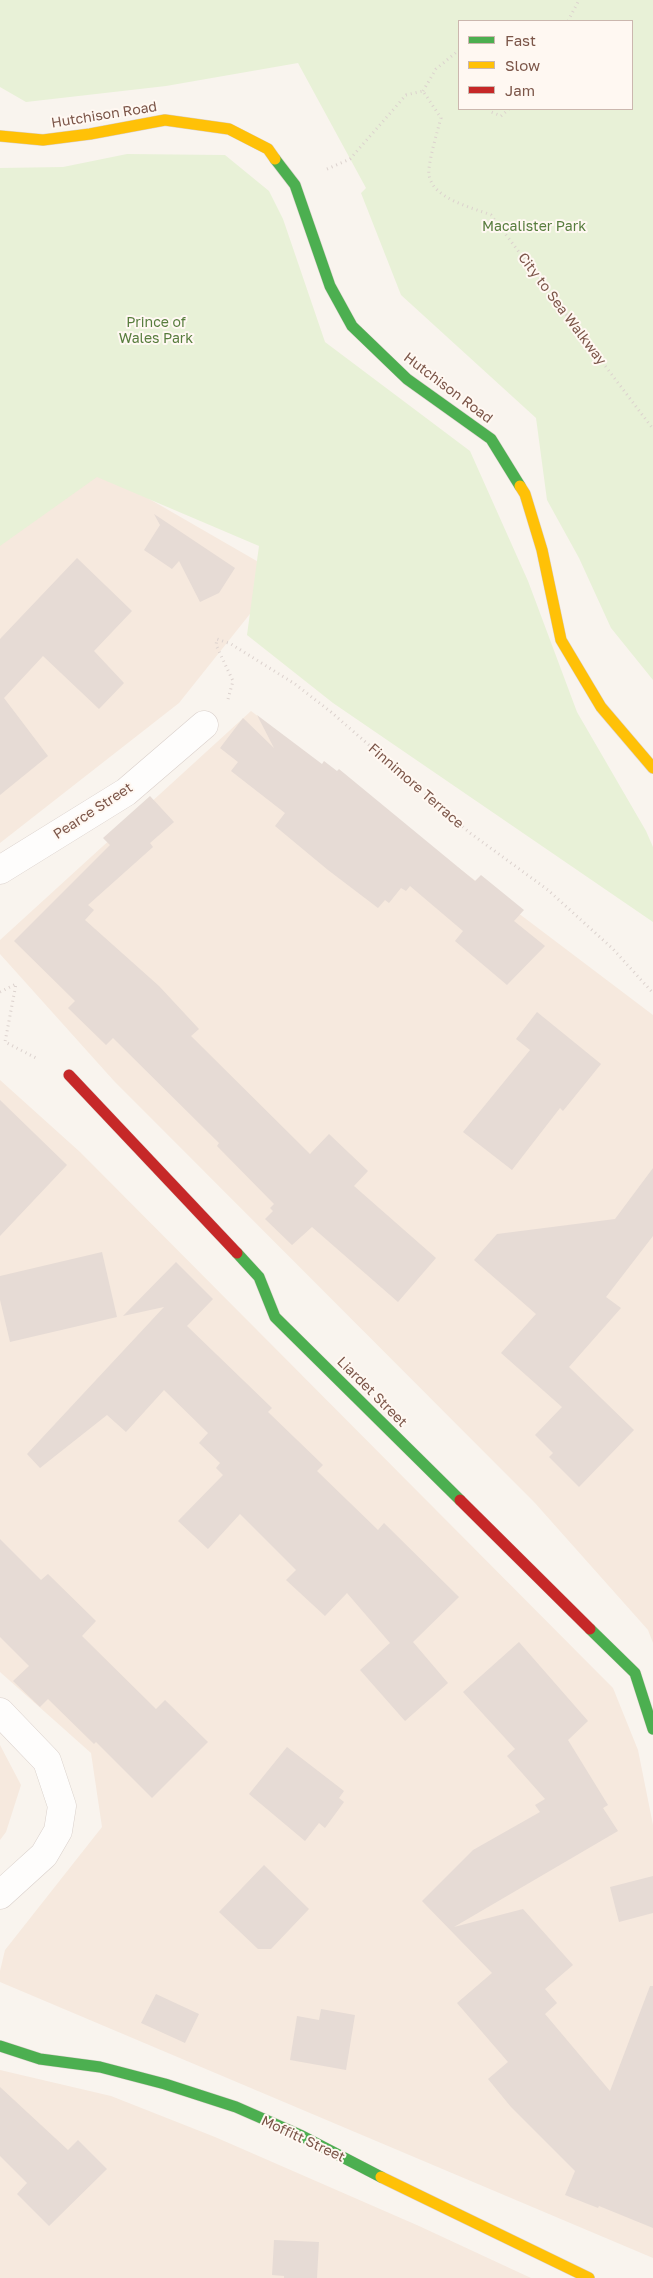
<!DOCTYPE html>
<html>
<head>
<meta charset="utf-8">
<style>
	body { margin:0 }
	#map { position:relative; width:653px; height:2278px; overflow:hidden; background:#f9f4ee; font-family:"Golos Text",sans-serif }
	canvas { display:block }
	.legend { position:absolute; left:458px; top:20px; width:175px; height:90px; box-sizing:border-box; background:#fff8f2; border:1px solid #cbb7ae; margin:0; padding:6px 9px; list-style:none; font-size:15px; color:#7c5649 }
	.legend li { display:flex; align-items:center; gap:10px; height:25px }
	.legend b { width:25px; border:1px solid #cbb7ae }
</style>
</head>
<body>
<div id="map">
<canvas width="653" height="2278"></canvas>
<ul class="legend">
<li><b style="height:6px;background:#4caf50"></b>Fast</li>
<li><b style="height:6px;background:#ffc107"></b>Slow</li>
<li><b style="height:6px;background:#c62828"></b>Jam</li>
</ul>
</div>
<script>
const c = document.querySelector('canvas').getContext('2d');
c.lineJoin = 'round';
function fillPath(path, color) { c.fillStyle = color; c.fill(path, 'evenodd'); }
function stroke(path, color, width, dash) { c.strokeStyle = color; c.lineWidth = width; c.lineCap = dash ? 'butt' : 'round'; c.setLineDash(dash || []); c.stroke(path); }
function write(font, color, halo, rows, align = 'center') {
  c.font = font + ' "Golos Text",sans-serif'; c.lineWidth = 4; c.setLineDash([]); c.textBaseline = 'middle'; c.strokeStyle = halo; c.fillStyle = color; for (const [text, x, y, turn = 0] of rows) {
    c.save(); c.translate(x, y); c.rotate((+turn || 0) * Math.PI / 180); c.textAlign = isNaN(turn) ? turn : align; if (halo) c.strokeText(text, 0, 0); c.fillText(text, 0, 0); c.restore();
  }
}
const residential = new Path2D(`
	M80,459L281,575L179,703L0,843V539Z
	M251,711L653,1015V1643L648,1630L535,1503L114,1081L0,954V940Z
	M0,1080L80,1152L613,1688L638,1750L653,1825V2258L0,1982V1971L5,1950L102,1827L91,1753L0,1672Z
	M0,1745L21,1785L6,1832L0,1840Z
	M0,2070L111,2096L215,2137L419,2226L531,2278H0Z`);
const green = new Path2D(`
	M0,0H653V680L611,628L579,558L547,500L536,418L401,295L361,193L366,188L298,63L166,86L26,102L0,87ZM459,21H632V109H459Z
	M127,154L225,155L269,191L283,219L325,342L470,451L528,581L577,712L646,831L653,847V922L333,703L247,635L259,546L97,477L0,546V168L63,167Z`);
const building = new Path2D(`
	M154,514L235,568L219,593L200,602L179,561L172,569L144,550L160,525Z
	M77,558L132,611L94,651L124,683L99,709L43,656L4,698L48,756L0,795V639Z
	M257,715L322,764L324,761L337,771L339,769L475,881L481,875L524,910L514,921L545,946L507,985L455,941L463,931L410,886L406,891L401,888L389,903L385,900L378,908L328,870L275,826L285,813L231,771L238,762L220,748L243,718L274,748Z
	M150,796L174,822L150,843L153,847L88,905L94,910L85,920L159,986L199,1029L191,1036L310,1154L329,1134L368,1171L354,1186L436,1258L398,1302L312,1227L292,1245L265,1219L273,1211L270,1208L274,1204L217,1146L219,1143L113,1038L106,1045L68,1008L75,1001L14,941L110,845L103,838Z
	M537,1012L601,1064L563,1111L560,1108L512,1170L463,1132L530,1050L516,1039Z
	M0,1100L67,1165L0,1236Z
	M653,1168V1236L606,1297L621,1308L569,1367L634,1430L579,1487L549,1457L553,1453L535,1435L562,1407L501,1353L536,1314L474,1260L497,1234L615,1219Z
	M102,1252L117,1317L10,1342L0,1300V1276Z
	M176,1262L213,1299L187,1326L272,1408L268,1412L323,1465L317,1471L378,1530L384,1523L459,1597L413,1642L448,1683L405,1721L360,1670L390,1643L347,1593L325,1616L286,1580L296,1570L240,1514L208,1549L178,1521L223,1475L216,1468L220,1463L199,1443L208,1433L164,1390L126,1432L107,1415L40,1468L27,1454L164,1307L123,1316Z
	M0,1539L41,1580L48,1574L96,1621L82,1636L156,1709L165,1700L208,1742L152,1798L96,1742L94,1744L48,1699L40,1707L13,1681L29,1666L0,1637Z
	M519,1642L588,1721L568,1740L608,1805L603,1808L618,1831L454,1927L523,1909L573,1965L545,1989L557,2003L545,2014L610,2091L650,1986H653V2228L599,2206L598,2208L565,2195L575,2171L511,2107L488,2079L508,2062L457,2003L492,1973L422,1901L473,1850L540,1812L535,1805L545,1799L507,1756L515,1749L463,1692Z
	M287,1747L344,1791L339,1798L344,1802L325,1828L319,1823L305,1841L249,1794Z
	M264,1865L309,1909L271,1949H258L219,1912Z
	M653,1876V1913L619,1922L610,1887Z
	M156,1994L199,2014L185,2043L141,2023Z
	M321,2009L355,2015L346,2070L290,2060L297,2016L319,2020Z
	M0,2087L68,2150L78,2140L107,2169L49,2226L17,2194L27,2183L0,2156Z
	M274,2240L319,2242L317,2278H284V2276L272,2275Z`);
const path = new Path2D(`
	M568,21L579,0
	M423,91L436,69L459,50
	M489,109V111L501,116L509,109
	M327,169L350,159L406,95L423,91L441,118C438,129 427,166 429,175C433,199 471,207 491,215L653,429
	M228,699L233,681L216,645L217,639L231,644L295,684L331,712L470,833L548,890L613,949L653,993
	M0,992L16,984L5,1042L38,1059`);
const street = new Path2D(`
	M0,870L126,792L204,725
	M0,1712L47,1761L62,1806L58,1831L44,1855L0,1895`);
const fast = new Path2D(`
	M275,159L295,185L330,286L352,326L407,379L491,439L520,486
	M237,1253L259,1277L275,1317L460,1500
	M590,1629L635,1673L653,1729
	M0,2046L40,2059L100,2067L165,2084L236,2107L300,2135L381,2177`);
const slow = new Path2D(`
	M0,136L43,140L90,134L165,120L229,129L268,149L275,159
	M520,486L525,494L542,550L561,640L601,707L653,768
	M381,2177L589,2278`);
const jam = new Path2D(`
	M69,1075L237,1253
	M460,1500L590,1629`);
const streetNames = [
	["Hutchison Road",104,115,-9],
	["City to Sea Walkway",562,309,53],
	["Hutchison Road",448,388,37],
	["Finnimore Terrace",416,786,41],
	["Pearce Street",93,811,-33],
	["Liardet Street",372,1392,45],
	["Moffitt Street",303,2139,25]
];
const parkNames = [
	["Macalister Park",534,227],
	["Prince of",156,323],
	["Wales Park",156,339]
];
fillPath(residential, '#f6e9de');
fillPath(green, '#e8f1d7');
fillPath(building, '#e6dbd5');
stroke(street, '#d9cfca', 29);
stroke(fast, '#dad0cb', 12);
stroke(slow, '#dad0cb', 12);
stroke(jam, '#dad0cb', 12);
stroke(path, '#dcd2ce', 3, [1, 4]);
stroke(street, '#fefdfc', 28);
stroke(fast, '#4caf50', 11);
stroke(slow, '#ffc107', 11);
stroke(jam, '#c62828', 11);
write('14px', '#7c5649', '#fff8f2', streetNames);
write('14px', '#577d3d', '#fff8f2', parkNames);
</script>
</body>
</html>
